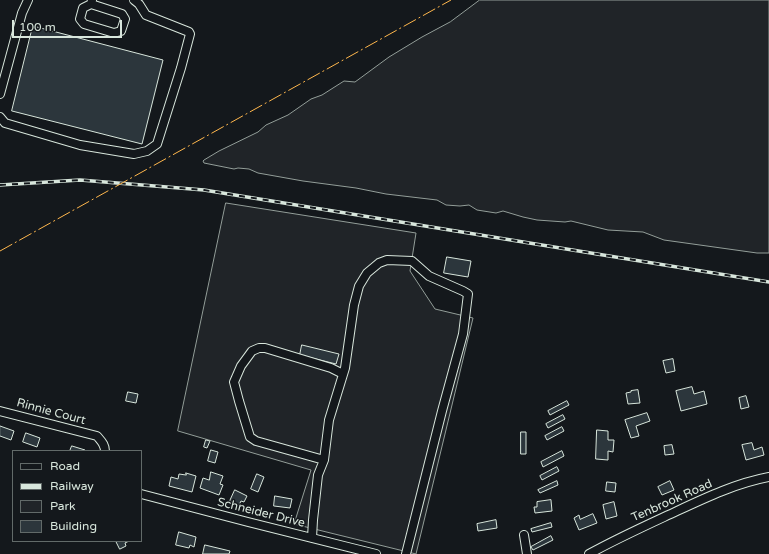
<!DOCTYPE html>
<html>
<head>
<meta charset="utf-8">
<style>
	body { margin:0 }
	#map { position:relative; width:769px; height:554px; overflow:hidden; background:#14181c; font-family:"Varela Round",sans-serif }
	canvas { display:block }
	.legend { position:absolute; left:12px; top:450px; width:130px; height:92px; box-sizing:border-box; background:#14181c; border:1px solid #626a69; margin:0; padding:5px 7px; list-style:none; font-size:12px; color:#d8e6dc }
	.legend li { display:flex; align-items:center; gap:8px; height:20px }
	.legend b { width:20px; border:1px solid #626a69 }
	.scale { position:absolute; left:12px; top:20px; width:110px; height:18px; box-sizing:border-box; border:2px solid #d8e6dc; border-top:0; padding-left:5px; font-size:12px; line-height:14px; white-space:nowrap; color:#d8e6dc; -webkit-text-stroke:3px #14181c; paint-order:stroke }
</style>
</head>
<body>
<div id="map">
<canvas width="769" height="554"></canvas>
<ul class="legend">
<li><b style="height:5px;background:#14181c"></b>Road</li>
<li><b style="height:5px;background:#d8e6dc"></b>Railway</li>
<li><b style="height:11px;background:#202428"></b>Park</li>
<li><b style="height:11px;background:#2c363c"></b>Building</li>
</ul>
<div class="scale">100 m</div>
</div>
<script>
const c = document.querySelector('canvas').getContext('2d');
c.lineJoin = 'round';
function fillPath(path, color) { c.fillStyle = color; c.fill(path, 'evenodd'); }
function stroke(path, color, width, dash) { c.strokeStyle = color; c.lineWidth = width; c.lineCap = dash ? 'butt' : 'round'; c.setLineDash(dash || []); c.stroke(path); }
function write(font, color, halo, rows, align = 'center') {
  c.font = font + ' "Varela Round",sans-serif'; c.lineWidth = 3; c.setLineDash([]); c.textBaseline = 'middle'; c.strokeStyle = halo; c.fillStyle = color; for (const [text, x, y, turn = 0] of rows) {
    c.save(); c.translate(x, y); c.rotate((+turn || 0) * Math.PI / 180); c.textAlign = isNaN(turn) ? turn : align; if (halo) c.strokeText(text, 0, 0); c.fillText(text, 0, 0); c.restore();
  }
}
const green = new Path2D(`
	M480,0H769V253H757L664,240L643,232L608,230L571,221L565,222L537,220L523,217L503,211L496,213L477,210L469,205L460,206L446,205L437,200L386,194L356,188L303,181L258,173L249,169L238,168L234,169L204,163L203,161L204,160L219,151L258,132L266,125L288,115L311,99L322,95L344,81L355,82L389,57L422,37L450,22Z
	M226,203L416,233L410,271L435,309L473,318L416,554L294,524L311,470L178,431Z`);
const building = new Path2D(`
	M33,26L163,60L142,144L12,111Z
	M447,257L471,261L468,277L444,273Z
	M302,345L339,354L336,364L300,355Z
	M673,359L675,371L666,373L663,361Z
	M692,387L694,394L704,391L707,404L681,411L676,391Z
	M638,390L640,403L628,404L626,393L631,392V391Z
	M128,392L138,394L136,403L126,401Z
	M746,396L749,407L741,409L739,398Z
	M567,401L569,405L550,415L548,411Z
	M647,413L650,421L636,426L639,436L631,438L625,420Z
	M563,415L565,419L548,428L546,424Z
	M0,426L14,431L11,440L0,436Z
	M562,427L564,431L547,440L545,436Z
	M597,430L608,431V440H614L613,452L608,451V460L596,459Z
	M521,432H526V454H521Z
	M26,433L40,438L37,447L23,442Z
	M206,440L210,441L207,448L204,447Z
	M752,443L754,450L762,447L764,455L746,460L742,445Z
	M672,445L674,454L665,455L664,446Z
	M72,446L85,450L84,451H70Z
	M211,450L218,452L215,463L208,461Z
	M562,451L564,456L543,467L541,462Z
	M557,467L559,471L542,480L540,476Z
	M211,472L223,476L220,484L223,485L219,495L200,488L203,478L209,480Z
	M186,473L196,476L192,492L169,486L171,477L178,479L179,474L186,475Z
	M257,474L264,477L258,492L251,489Z
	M557,481L558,485L540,493L538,490Z
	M670,481L674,490L662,495L658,487Z
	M607,482L616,483L615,492L606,491Z
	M235,490L247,496L244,502L241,501L239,505L230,501Z
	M275,496L292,499L290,508L274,506Z
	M551,500L552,511L535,513L534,507H537V502Z
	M614,502L617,516L606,519L603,505Z
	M593,514L597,523L579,530L574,518L579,515L580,519Z
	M496,520L497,528L478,531L477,524Z
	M551,523L552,527L532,532L531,529Z
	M179,532L196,537L194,547L190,545L189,548L176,545Z
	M551,536L553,540L533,550L531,547Z
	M116,541H129L125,543L126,546L120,549Z
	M205,545L230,551L229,554H203Z`);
const minor = new Path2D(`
	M91,4L122,14L125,19L121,31L114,33L84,24L80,19L83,8L91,4L92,0
	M0,94L22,13L28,0
	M0,117L5,123L80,145L134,154L147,151L157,144L181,68L190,34L189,32L146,15L139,4L134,0
	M0,411L97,436C101,441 105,444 105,451
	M324,460L256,441L250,437L239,401L234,382L241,366L252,351L259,348H265L331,368L343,374
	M141,494L248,522L376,554
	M524,535L527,554
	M312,538L313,520L318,475L324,460L329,420L345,368L354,305L359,286L367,273L379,263L387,260L412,261L429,276L463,291L468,294L463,334L442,411L406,554
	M589,554C618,538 647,525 677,511C707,497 737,483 769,477`);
const rail = new Path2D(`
	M0,185L80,180L204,190L769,282`);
const power = new Path2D(`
	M0,251L451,0`);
const streetNames = [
	["Rinnie Court",51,412,15],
	["Tenbrook Road",672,501,-24],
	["Schneider Drive",261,513,14]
];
fillPath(green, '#202428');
stroke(green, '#939e99', 1);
fillPath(building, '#2c363c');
stroke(building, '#d8e6dc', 1);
stroke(minor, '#d8e6dc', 10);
stroke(minor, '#14181c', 8);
stroke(rail, '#d8e6dc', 3.5);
stroke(rail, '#14181c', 2, [6]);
stroke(power, '#ffb74d', 1, [14, 3, 2, 3]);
write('12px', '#d8e6dc', '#14181c', streetNames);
</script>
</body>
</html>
